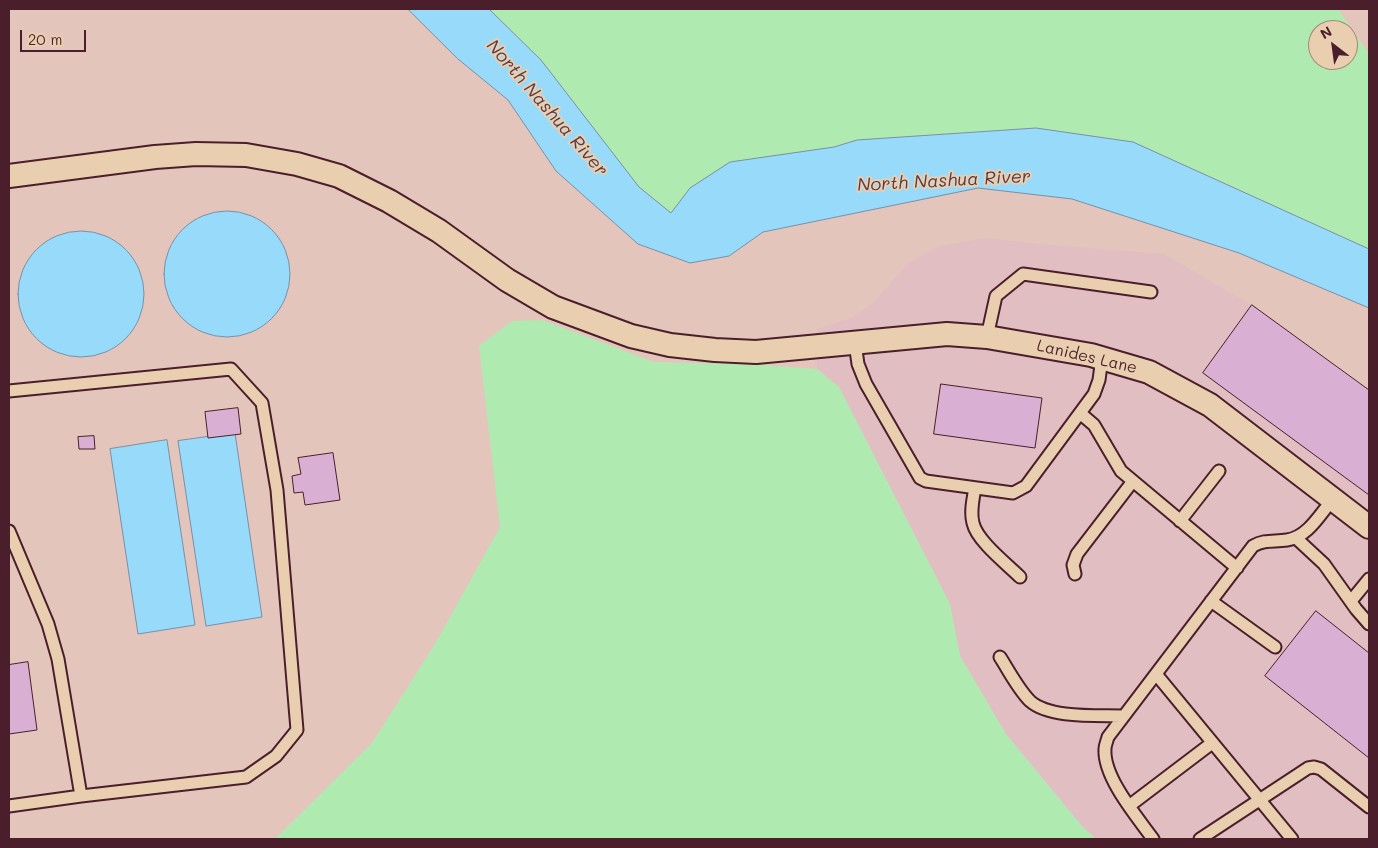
<!DOCTYPE html>
<html>
<head>
<meta charset="utf-8">
<style>
	body { margin:0 }
	#map { position:relative; width:1378px; height:848px; overflow:hidden; background:#e4c5bb; font-family:Mali,sans-serif }
	canvas { display:block }
	.frame { position:absolute; inset:0; border:10px solid #4a1f2b; pointer-events:none }
	.north { position:absolute; left:1308px; top:20px; width:50px; height:50px; box-sizing:border-box; background:#e9ceb0; border:1px solid #a9887b; border-radius:50%; rotate:330deg; font-size:14px; font-weight:700; line-height:20px; text-align:center; color:#4a1f2b }
	.north::after { content:''; display:block; margin:auto; width:18px; height:22px; background:#4a1f2b; clip-path:polygon(50% 0,100% 100%,50% 72%,0 100%) }
	.scale { position:absolute; left:20px; top:30px; width:66px; height:22px; box-sizing:border-box; border:2px solid #4a1f2b; border-top:0; padding-left:6px; font-size:15px; line-height:18px; white-space:nowrap; color:#4a1f2b; -webkit-text-stroke:4px #e9ceb0; paint-order:stroke }
</style>
</head>
<body>
<div id="map">
<canvas width="1378" height="848"></canvas>
<div class="frame"></div>
<div class="north">N</div>
<div class="scale">20 m</div>
</div>
<script>
const c = document.querySelector('canvas').getContext('2d');
c.lineJoin = 'round';
function fillPath(path, color) { c.fillStyle = color; c.fill(path, 'evenodd'); }
function stroke(path, color, width, dash) { c.strokeStyle = color; c.lineWidth = width; c.lineCap = dash ? 'butt' : 'round'; c.setLineDash(dash || []); c.stroke(path); }
function write(font, color, halo, rows, align = 'center') {
  c.font = font + ' Mali,sans-serif'; c.lineWidth = 4; c.setLineDash([]); c.textBaseline = 'middle'; c.strokeStyle = halo; c.fillStyle = color; for (const [text, x, y, turn = 0] of rows) {
    c.save(); c.translate(x, y); c.rotate((+turn || 0) * Math.PI / 180); c.textAlign = isNaN(turn) ? turn : align; if (halo) c.strokeText(text, 0, 0); c.fillText(text, 0, 0); c.restore();
  }
}
const built = new Path2D(`
	M985,238L1051,245L1164,254L1252,305L1369,390V839H1096L1081,825L1006,734L960,656L950,604L839,387L817,369V329L854,317L876,300L908,263L940,246Z`);
const green = new Path2D(`
	M489,9H1338L1369,54V249L1133,142L1036,128L857,140L690,188L671,213L639,187L541,60ZM1318,30H1348V60H1318Z
	M542,320L654,362L763,365L817,369L839,387L950,604L960,656L1006,734L1081,825L1096,839H275L372,743L435,644L500,527L479,346L512,321Z`);
const water = new Path2D(`
	M408,9H489L541,60L639,187L671,213L690,188L730,162L834,147L857,140L1036,128L1133,142L1369,249V308L1239,253L1072,199L978,188L763,232L729,256L690,263L638,244L556,171L508,100L458,59Z
	M164 274a63 63 0 1 1 126 0a63 63 0 1 1-126 0Z
	M18 294a63 63 0 1 1 126 0a63 63 0 1 1-126 0Z
	M235,433L262,617L206,626L178,441Z
	M167,440L195,625L138,634L110,449Z`);
const building = new Path2D(`
	M1252,305L1369,390V495L1203,373Z
	M941,384L1042,398L1035,448L934,434Z
	M238,408L241,434L208,438L205,412Z
	M94,436L95,449H79L78,437Z
	M333,453L340,500L305,505L303,492L294,493L292,476L301,474L298,458Z
	M1316,611L1369,653V758L1265,676Z
	M28,662L37,730L9,734V665Z`);
const lane = new Path2D(`
	M987,337L996,296L1023,274L1151,292
	M855,343L858,364L866,384L920,478L926,481L1013,493L1026,486L1094,394L1099,380L1102,358
	M9,391L231,369L262,403L277,490L297,730L276,756L246,777L81,796
	M1080,413L1094,425L1121,471L1237,568
	M975,488C973,499 970,512 973,523C977,541 1007,564 1020,577
	M1180,521L1219,471
	M9,531L48,624L58,659L81,796L9,806
	M1296,538L1324,564L1356,609L1369,624
	M1075,574L1073,565L1077,554L1133,481
	M1211,601L1275,647
	M1351,601L1369,579
	M1000,657C1009,671 1018,689 1030,701C1050,719 1099,715 1124,716
	M1156,674L1292,839
	M1129,806L1212,743
	M1153,839C1137,817 1103,777 1105,749C1105,745 1107,741 1108,737L1253,546C1265,539 1274,542 1287,540C1308,537 1320,514 1333,499
	M1200,839L1308,768L1314,767L1321,769L1369,807`);
const street = new Path2D(`
	M9,176L155,157L196,154L246,155L297,164L339,176L389,201L439,231L507,280L553,307L631,336L670,345L715,350L756,352L947,334L987,337L1091,355L1149,372L1210,405L1369,527`);
const streetNames = [
	["Lanides Lane",1087,357,13]
];
const waterNames = [
	["North Nashua River",547,108,49],
	["North Nashua River",944,181,-3]
];
fillPath(built, '#e1bec2');
fillPath(green, '#afebb1');
fillPath(water, '#98dafa');
stroke(water, '#798fa7', 1);
fillPath(building, '#daafd4');
stroke(building, '#4a1f2b', 1);
stroke(lane, '#4a1f2b', 15);
stroke(street, '#4a1f2b', 26);
stroke(lane, '#e9ceb0', 11);
stroke(street, '#e9ceb0', 22);
write('16px', '#4a1f2b', '#e9ceb0', streetNames);
write('italic 18px', '#563b4a', '#e9ceb0', waterNames);
</script>
</body>
</html>
